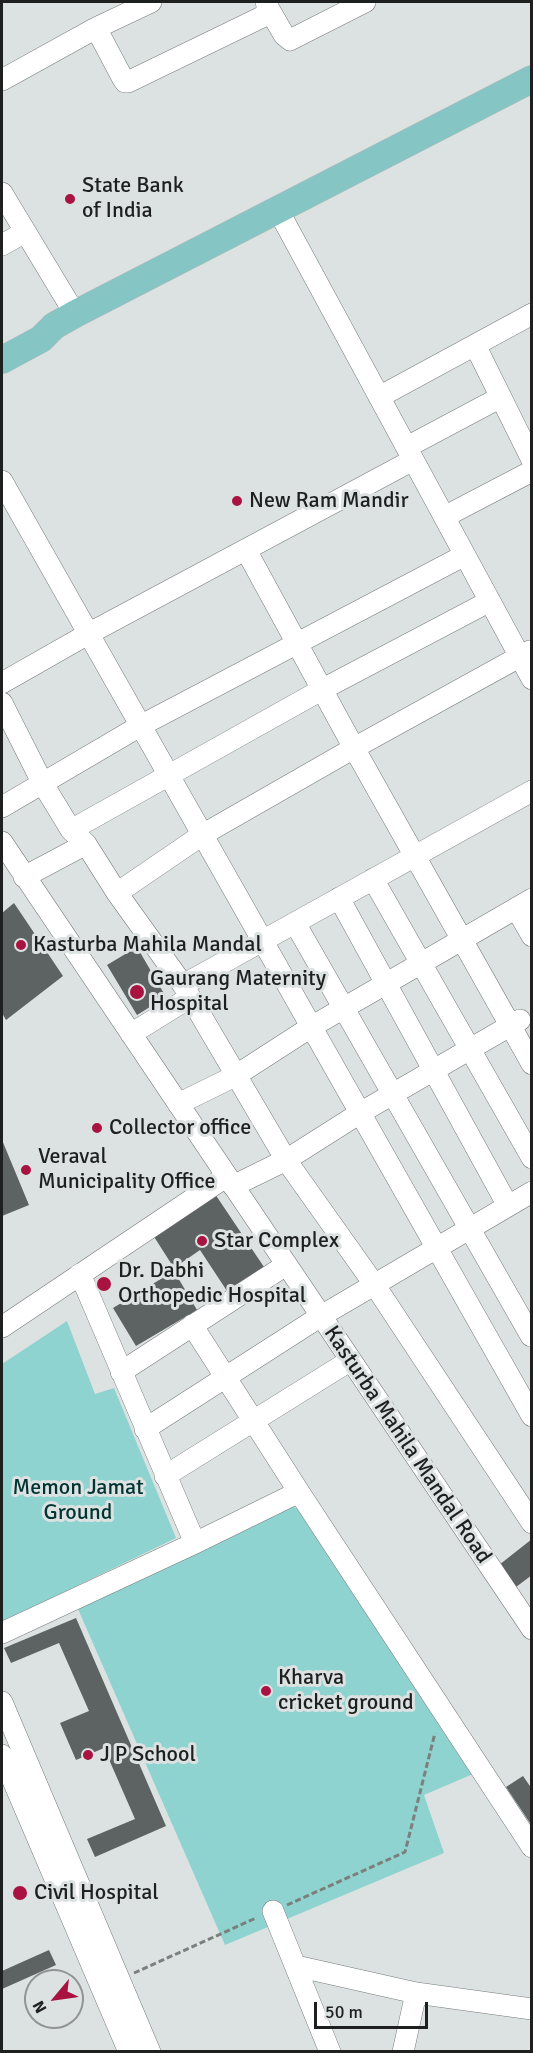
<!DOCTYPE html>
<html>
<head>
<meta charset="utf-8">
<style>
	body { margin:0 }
	#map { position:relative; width:533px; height:2053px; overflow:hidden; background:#dce2e1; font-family:Signika,sans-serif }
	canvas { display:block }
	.frame { position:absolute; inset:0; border:3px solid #1d201f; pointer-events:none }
	.north { position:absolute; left:24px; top:1969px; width:60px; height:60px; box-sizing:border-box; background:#dce2e1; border:2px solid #909493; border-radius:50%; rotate:241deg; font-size:16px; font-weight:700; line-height:24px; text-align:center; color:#1d201f }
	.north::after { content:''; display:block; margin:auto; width:21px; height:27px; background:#a91342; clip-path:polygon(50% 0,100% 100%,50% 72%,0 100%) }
	.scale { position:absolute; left:314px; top:2002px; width:114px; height:27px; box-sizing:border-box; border:3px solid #1d201f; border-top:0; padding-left:8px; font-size:18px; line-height:21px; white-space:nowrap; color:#1d201f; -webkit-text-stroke:4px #dce2e1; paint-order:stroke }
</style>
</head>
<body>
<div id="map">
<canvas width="533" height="2053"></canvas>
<div class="frame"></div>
<div class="north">N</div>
<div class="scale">50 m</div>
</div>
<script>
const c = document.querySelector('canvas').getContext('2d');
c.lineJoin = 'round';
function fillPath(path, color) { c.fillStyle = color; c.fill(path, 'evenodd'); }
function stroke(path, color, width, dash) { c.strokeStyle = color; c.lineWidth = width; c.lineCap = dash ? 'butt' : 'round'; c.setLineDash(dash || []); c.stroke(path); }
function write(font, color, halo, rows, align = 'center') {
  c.font = font + ' Signika,sans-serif'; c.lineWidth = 6; c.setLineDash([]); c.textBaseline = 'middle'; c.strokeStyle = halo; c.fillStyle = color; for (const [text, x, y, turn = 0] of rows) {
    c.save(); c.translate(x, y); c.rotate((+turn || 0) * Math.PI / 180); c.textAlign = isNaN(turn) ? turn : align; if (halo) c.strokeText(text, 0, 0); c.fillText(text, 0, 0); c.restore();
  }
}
const green = new Path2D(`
	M67,1321L95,1394L114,1388L176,1538L2,1622V1364Z
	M285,1507H294L303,1512L473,1774L424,1795L444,1853L225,1945L78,1609Z`);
const building = new Path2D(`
	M14,903L63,976L6,1020L2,1013V913Z
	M137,947L166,997L137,1015L107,965Z
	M2,1140L29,1205L2,1216Z
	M213,1191L264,1267L227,1291L200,1250L174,1268L151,1232Z
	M174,1271L197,1310L136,1346L113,1308Z
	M532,1539V1575L516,1587L499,1565Z
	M76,1618L166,1826L95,1857L87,1839L135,1819L104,1748L76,1760L60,1723L89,1711L59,1643L11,1663L4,1648Z
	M523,1776L532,1789V1826L506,1787Z
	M49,1950L56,1965L2,1989V1971Z`);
const path = new Path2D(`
	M287,1905L405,1852L435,1733
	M134,1973L256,1918`);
const minor = new Path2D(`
	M269,9L284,35L290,40L365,2
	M96,28L123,79L125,82H128L262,17L269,9L266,2
	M2,80L96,28L151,2
	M2,193L75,314
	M278,210L532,679
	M2,245L25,232
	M475,345L532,460
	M379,397L532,314
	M407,447L501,397
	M2,481L532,1416
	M444,517L532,471
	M246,550L354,748L532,1064
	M2,683L88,634L413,460
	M2,703L43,784L71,830L86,844L117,893L183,985L286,1160L374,1284L532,1523
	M2,807L140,726L465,555
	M71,830L323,689L490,601
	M2,842L532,1629
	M24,877L86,844
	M373,879L532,1158
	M117,893L202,835L354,748L530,651
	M339,898L508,1206
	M516,908L532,936
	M295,923L531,1336
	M183,985L532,791
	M131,1034L189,998
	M178,1104L235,1076L311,1027L532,899
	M233,1186L286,1160L360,1113L520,1020
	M80,1274L195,1543
	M192,1325L299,1492
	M2,1327L227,1176
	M121,1372L286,1265
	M145,1429L321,1316L532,1192
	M165,1476L351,1360
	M2,1633L195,1543L299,1492L532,1847
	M2,1702L150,2052
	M2,1755L129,2052
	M273,1911L330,2052
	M296,1966L416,1993L532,2009
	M403,2052L416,1993`);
const major = new Path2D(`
	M2,360L41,339L54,326L75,314L532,79`);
const markers = [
	[70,199,6,"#a91342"],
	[237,501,6,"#a91342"],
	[21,945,6,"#a91342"],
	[137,992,8,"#a91342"],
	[97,1128,6,"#a91342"],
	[26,1170,6,"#a91342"],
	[202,1241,6,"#a91342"],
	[104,1284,8,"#a91342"],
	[266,1691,6,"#a91342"],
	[88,1755,6,"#a91342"],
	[20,1893,8,"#a91342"]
];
const poiNames = [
	["State Bank",82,186],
	["of India",82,211],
	["New Ram Mandir",249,501],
	["Kasturba Mahila Mandal",33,945],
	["Gaurang Maternity",150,979],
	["Hospital",150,1004],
	["Collector office",109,1128],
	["Veraval",38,1157],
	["Municipality Office",38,1182],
	["Star Complex",214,1241],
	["Dr. Dabhi",118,1271],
	["Orthopedic Hospital",118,1296],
	["Kharva",278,1678],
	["cricket ground",278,1703],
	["J P School",100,1755],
	["Civil Hospital",34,1893]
];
const streetNames = [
	["Kasturba Mahila Mandal Road",407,1445,56]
];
const parkNames = [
	["Memon Jamat",78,1488],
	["Ground",78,1513]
];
fillPath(green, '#8ed3cf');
fillPath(building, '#5d6262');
stroke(minor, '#767b7a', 22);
stroke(major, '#bbbcbc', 28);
stroke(path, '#7b7f7e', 3, [6, 3]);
stroke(minor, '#fff', 21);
stroke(major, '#85c5c3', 27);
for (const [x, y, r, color] of markers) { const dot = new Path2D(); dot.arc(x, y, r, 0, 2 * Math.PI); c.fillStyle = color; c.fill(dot); stroke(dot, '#dce2e1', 2); }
write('22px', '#1d201f', '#dce2e1', poiNames, 'left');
write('22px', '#1d201f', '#dce2e1', streetNames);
write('22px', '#003432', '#dce2e1', parkNames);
</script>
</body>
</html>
